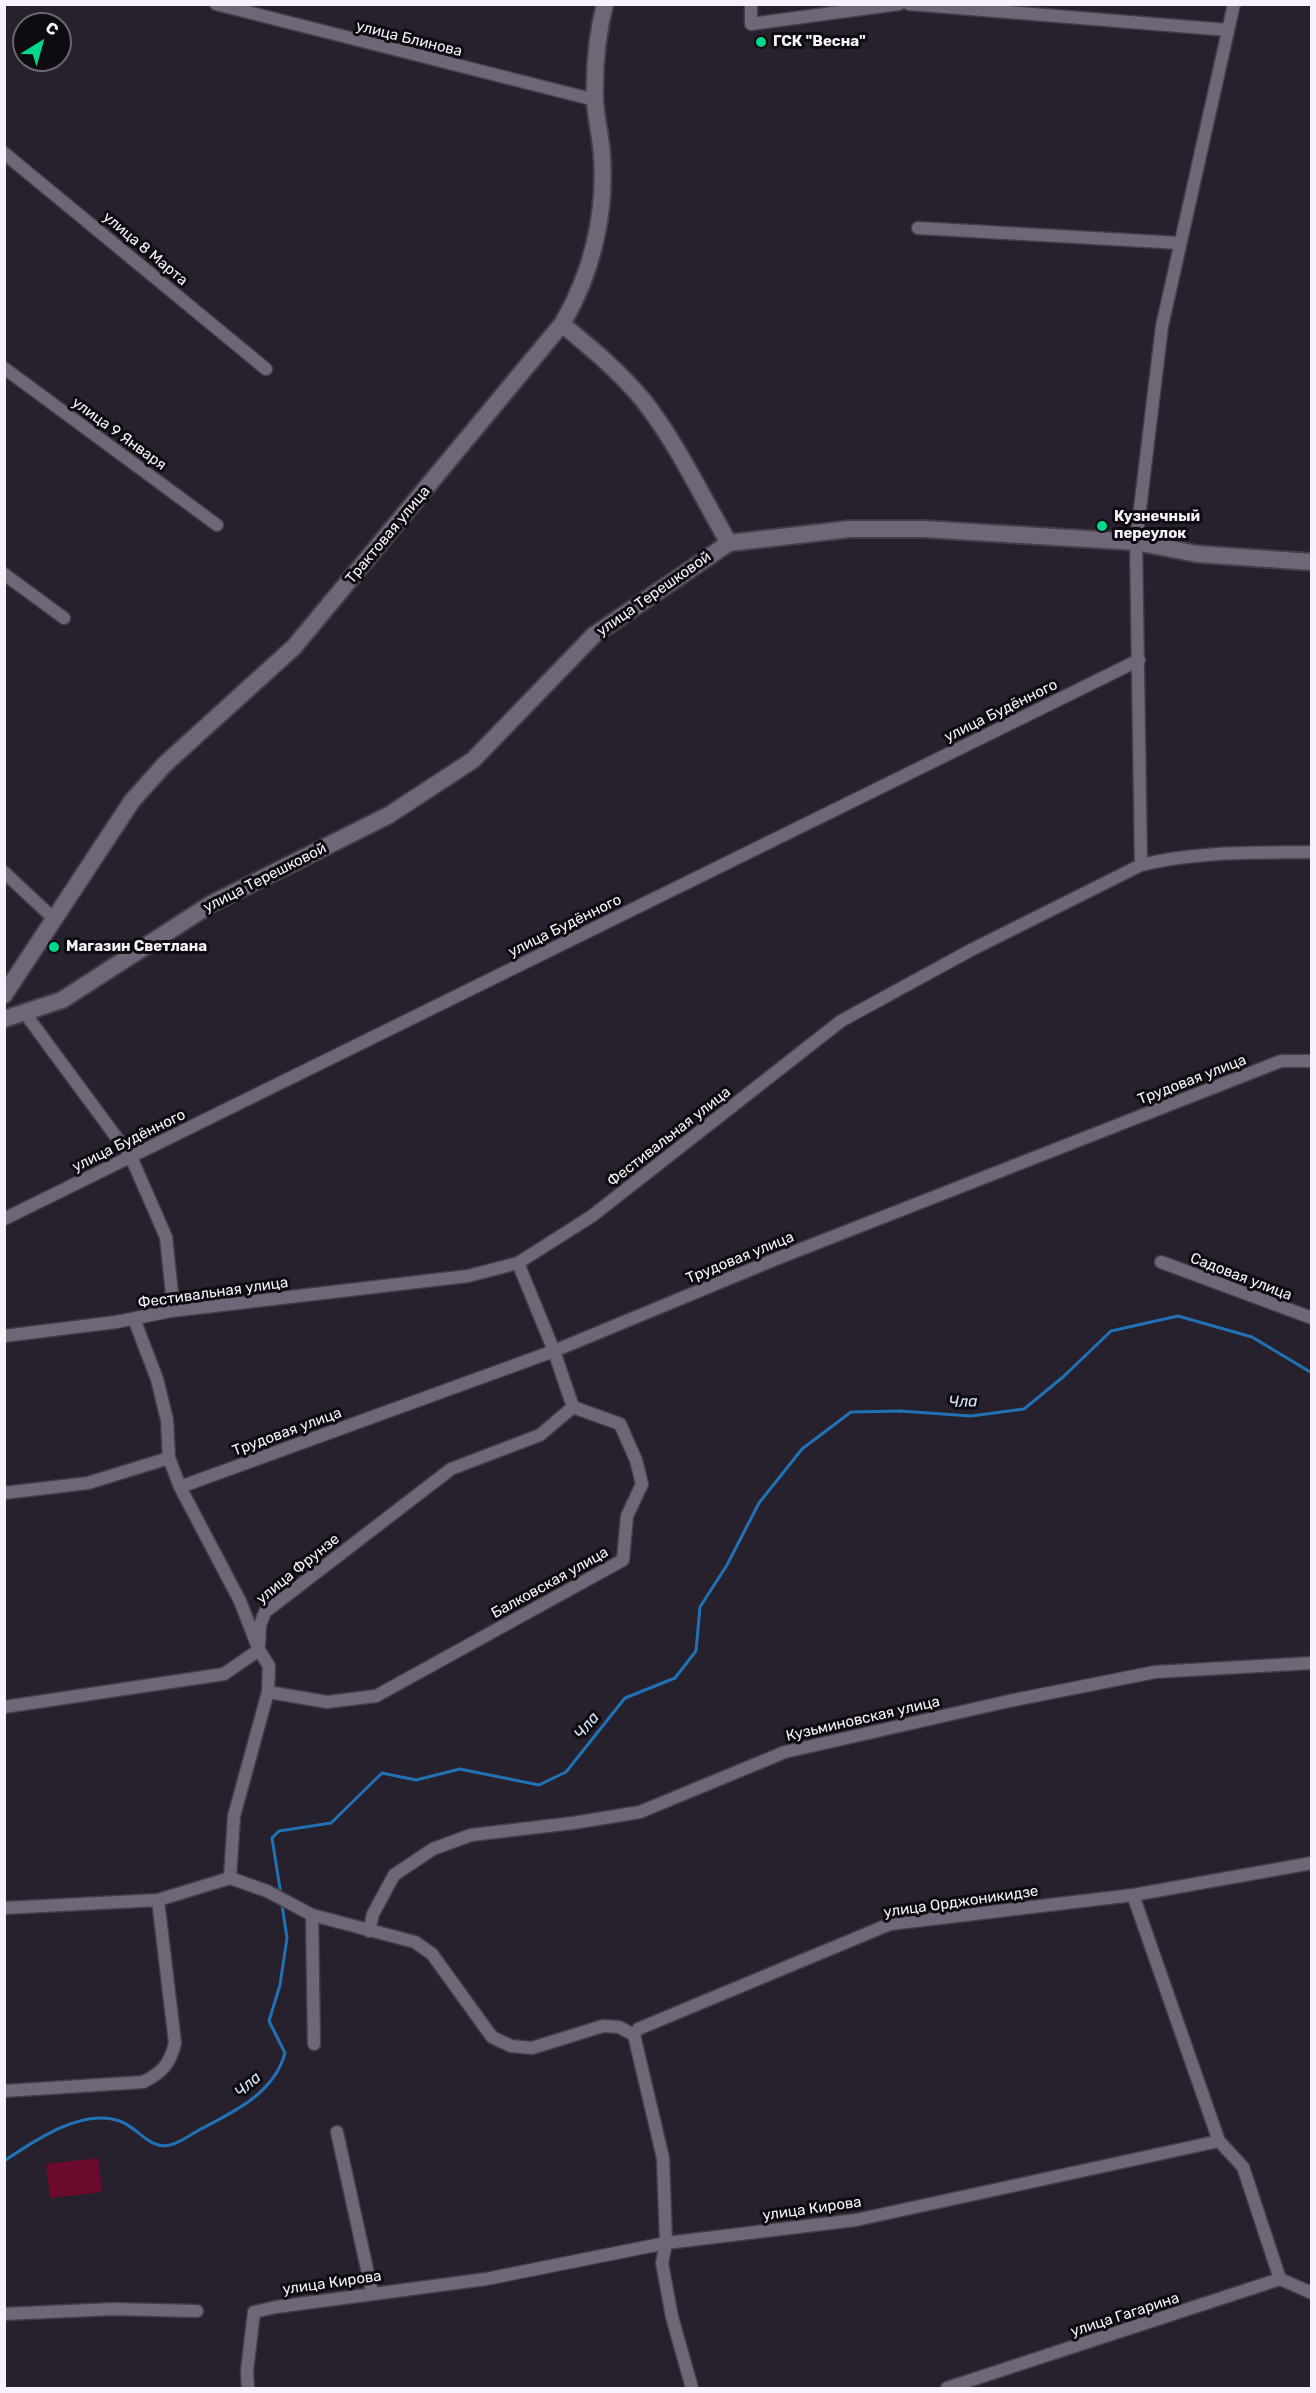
<!DOCTYPE html>
<html>
<head>
<meta charset="utf-8">
<style>
	body { margin:0 }
	#map { position:relative; width:1316px; height:2393px; overflow:hidden; background:#27202d; font-family:Rubik,sans-serif }
	canvas { display:block }
	.frame { position:absolute; inset:0; border:6px solid #f6f1fa; pointer-events:none }
	.north { position:absolute; left:12px; top:12px; width:60px; height:60px; box-sizing:border-box; background:#0e0b11; border:2px solid #6b676e; border-radius:50%; rotate:37deg; font-size:16px; font-weight:700; line-height:24px; text-align:center; color:#f6f1fa }
	.north::after { content:''; display:block; margin:auto; width:21px; height:27px; background:#00d98c; clip-path:polygon(50% 0,100% 100%,50% 72%,0 100%) }
</style>
</head>
<body>
<div id="map">
<canvas width="1316" height="2393"></canvas>
<div class="frame"></div>
<div class="north">С</div>
</div>
<script>
const c = document.querySelector('canvas').getContext('2d');
c.lineJoin = 'round';
function fillPath(path, color) { c.fillStyle = color; c.fill(path, 'evenodd'); }
function stroke(path, color, width, dash) { c.strokeStyle = color; c.lineWidth = width; c.lineCap = dash ? 'butt' : 'round'; c.setLineDash(dash || []); c.stroke(path); }
function write(font, color, halo, rows, align = 'center') {
  c.font = font + ' Rubik,sans-serif'; c.lineWidth = 6; c.setLineDash([]); c.textBaseline = 'middle'; c.strokeStyle = halo; c.fillStyle = color; for (const [text, x, y, turn = 0] of rows) {
    c.save(); c.translate(x, y); c.rotate((+turn || 0) * Math.PI / 180); c.textAlign = isNaN(turn) ? turn : align; if (halo) c.strokeText(text, 0, 0); c.fillText(text, 0, 0); c.restore();
  }
}
const green = new Path2D(`
	M98,2158L102,2192L50,2198L46,2164Z`);
const stream = new Path2D(`
	M281,1895L272,1838L279,1831L331,1823L382,1773L416,1780L460,1769L539,1785L566,1772L625,1698L675,1678L696,1651L700,1607L727,1565L759,1503L802,1449L851,1412L900,1411L971,1416L1024,1409L1063,1377L1111,1331L1178,1316L1252,1337L1312,1373
	M4,2161C34,2141 84,2106 122,2122C139,2129 150,2150 170,2145C180,2143 190,2135 199,2130C233,2112 274,2094 285,2053L269,2021L280,1985L287,1938L282,1905`);
const street = new Path2D(`
	M216,4L595,100
	M751,4V24L899,4
	M909,4L1228,30
	M4,153L266,369
	M918,228L1180,243
	M4,368L217,525
	M4,574L64,618
	M1141,865L1136,542L1162,326L1234,4
	M4,872L53,918
	M24,1012L131,1157L166,1237L172,1294L171,1311
	M4,1219L1139,660
	M1161,1262L1312,1318
	M134,1319L157,1379L167,1420L169,1458L180,1487L240,1601L259,1650L269,1666L268,1692L234,1816L230,1878
	M4,1336L116,1322L171,1311L468,1276L518,1263L592,1216L841,1021L971,950L1141,865C1196,851 1254,853 1312,852
	M180,1487L554,1351L776,1259L1281,1061H1312
	M4,1493L88,1483L169,1458
	M259,1646L260,1625L265,1612L451,1469L540,1435L573,1407
	M268,1692L327,1702L376,1696L623,1560L627,1516L642,1484L636,1460L620,1424L573,1407L554,1351L518,1263
	M4,1707L224,1674L259,1650
	M230,1878L267,1891L312,1915L415,1942L432,1954L492,2037L511,2046L532,2048L603,2026L619,2027L634,2035L663,2158L666,2243L662,2263L672,2317L692,2388
	M1133,1895L1219,2141
	M4,1908L158,1900L230,1878
	M312,1915L314,2044
	M369,1931L373,1914L394,1875L433,1849L471,1835L573,1823L640,1812L785,1752L1009,1701L1155,1672L1312,1663
	M634,2035L638,2029L890,1924L1133,1895L1312,1863
	M4,2091L143,2082C162,2073 170,2064 175,2043L158,1900
	M337,2132L372,2292
	M4,2314L113,2309L197,2311
	M248,2388L247,2371L254,2312L276,2307L486,2279L666,2243L856,2220L1219,2141L1243,2167L1280,2279
	M947,2388L1280,2279L1312,2293`);
const secondary = new Path2D(`
	M562,324C591,348 619,371 643,400C677,443 701,495 729,543
	M4,995L132,801L165,764L294,647L562,324C592,274 606,214 602,156C601,137 596,119 595,101C594,69 597,35 605,4
	M4,1019L62,1000L211,904L389,815L473,760L594,635L729,543L850,529H924L1136,542L1197,554L1312,562`);
const markers = [
	[761,42,6,"#00d98c"],
	[1102,526,6,"#00d98c"],
	[54,947,6,"#00d98c"]
];
const streetNames = [
	["улица Блинова",409,39,14],
	["улица 8 Марта",145,249,40],
	["улица 9 Января",119,434,36],
	["Трактовая улица",388,535,-50],
	["улица Терешковой",654,594,-35],
	["улица Будённого",1001,711,-26],
	["улица Терешковой",265,878,-27],
	["улица Будённого",565,926,-26],
	["Трудовая улица",1192,1080,-21],
	["Фестивальная улица",669,1137,-38],
	["улица Будённого",129,1141,-26],
	["Трудовая улица",740,1258,-22],
	["Садовая улица",1241,1277,21],
	["Фестивальная улица",213,1293,-8],
	["Трудовая улица",287,1432,-20],
	["улица Фрунзе",298,1569,-39],
	["Балковская улица",550,1583,-29],
	["Кузьминовская улица",863,1719,-13],
	["улица Орджоникидзе",961,1902,-8],
	["улица Кирова",812,2209,-8],
	["улица Кирова",332,2283,-8],
	["улица Гагарина",1125,2315,-18]
];
const poiNames = [
	["ГСК \"Весна\"",773,42],
	["Кузнечный",1114,517],
	["переулок",1114,534],
	["Магазин Светлана",66,947]
];
const waterNames = [
	["Чла",963,1402,-1],
	["Чла",587,1726,-51],
	["Чла",248,2085,-42]
];
fillPath(green, '#6b0a2d');
stroke(stream, '#2072b5', 3);
stroke(street, '#433d47', 15);
stroke(secondary, '#433d47', 20);
stroke(street, '#6f6777', 12);
stroke(secondary, '#6f6777', 16);
for (const [x, y, r, color] of markers) { const dot = new Path2D(); dot.arc(x, y, r, 0, 2 * Math.PI); c.fillStyle = color; c.fill(dot); stroke(dot, '#0e0b11', 2); }
write('15px', '#f6f1fa', '#0e0b11', streetNames);
write('bold 15px', '#f6f1fa', '#0e0b11', poiNames, 'left');
write('italic 16px', '#d3e6f8', '#0e0b11', waterNames);
</script>
</body>
</html>
